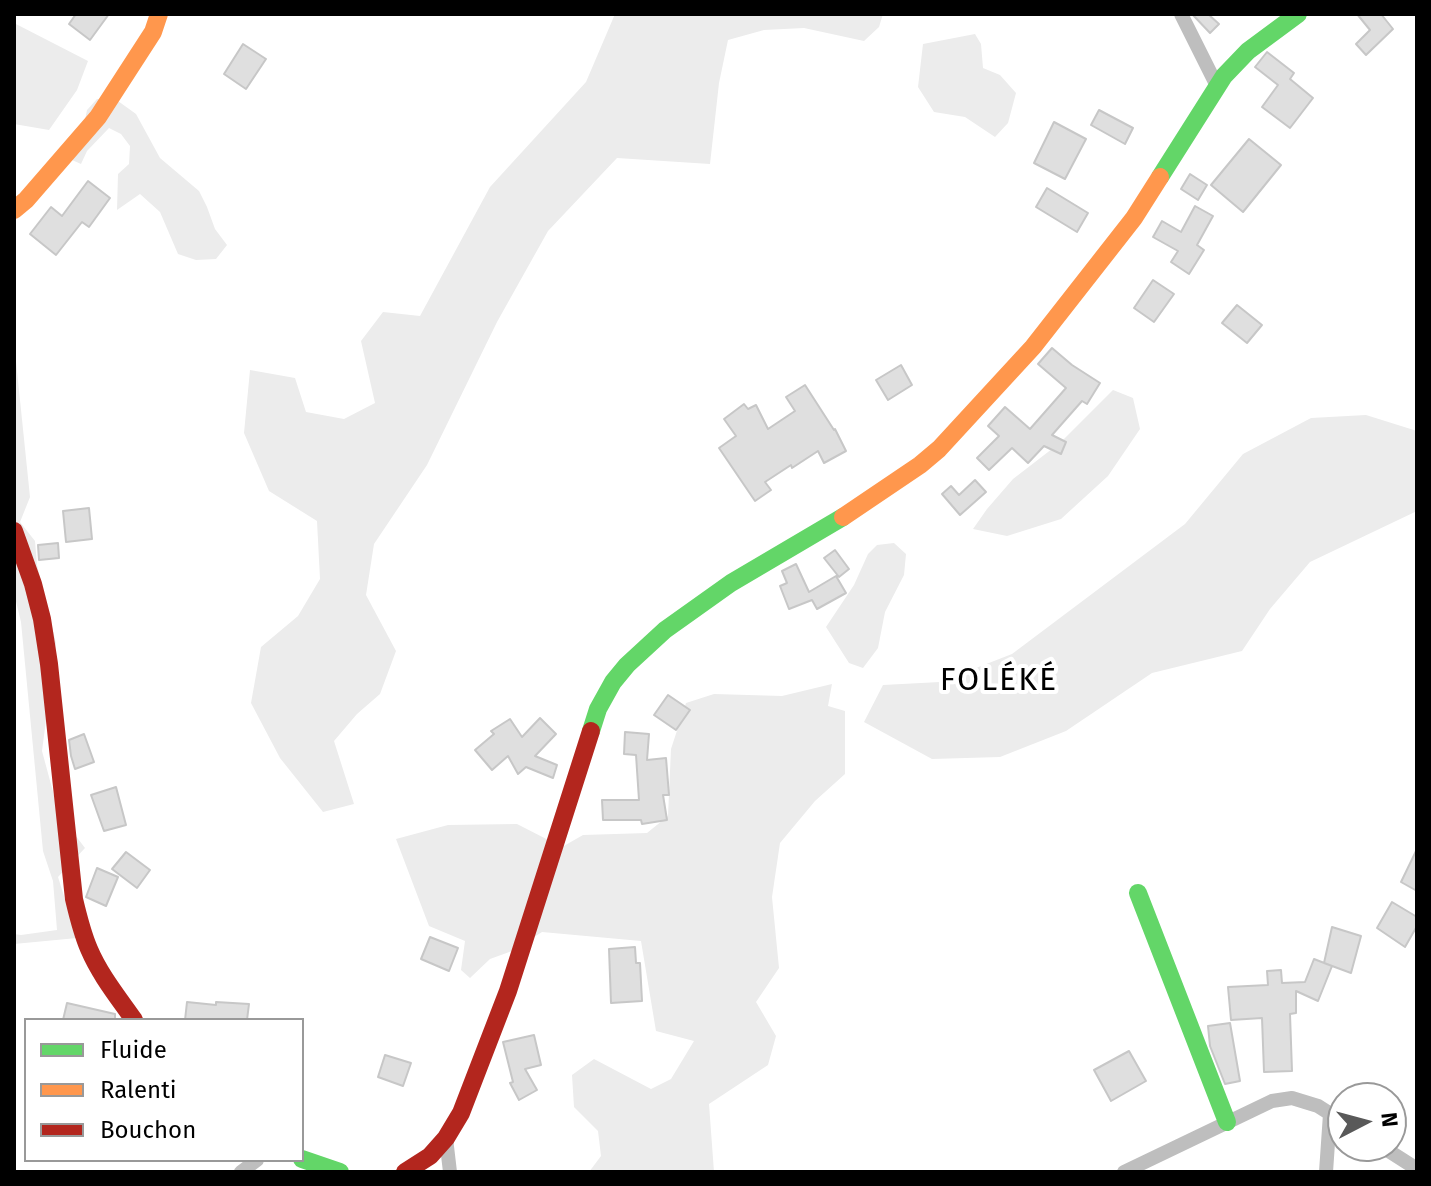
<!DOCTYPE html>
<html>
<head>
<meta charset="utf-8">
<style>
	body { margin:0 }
	#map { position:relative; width:1431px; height:1186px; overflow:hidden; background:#fff; font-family:"Fira Sans",sans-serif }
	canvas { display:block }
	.frame { position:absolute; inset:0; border:16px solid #000; pointer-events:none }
	.legend { position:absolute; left:24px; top:1018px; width:280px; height:144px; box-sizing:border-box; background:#fff; border:2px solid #999; margin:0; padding:10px 14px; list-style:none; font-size:24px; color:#000 }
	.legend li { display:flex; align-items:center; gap:16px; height:40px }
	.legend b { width:40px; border:2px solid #999 }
	.north { position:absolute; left:1327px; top:1082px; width:80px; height:80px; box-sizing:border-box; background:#fff; border:2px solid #999; border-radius:50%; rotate:84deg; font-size:22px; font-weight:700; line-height:32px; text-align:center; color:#000 }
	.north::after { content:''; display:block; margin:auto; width:28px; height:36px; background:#595959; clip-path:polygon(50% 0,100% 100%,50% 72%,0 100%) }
</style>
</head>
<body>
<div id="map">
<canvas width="1431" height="1186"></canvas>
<div class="frame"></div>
<ul class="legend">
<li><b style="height:10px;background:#63d668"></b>Fluide</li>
<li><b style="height:10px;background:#ff974d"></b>Ralenti</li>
<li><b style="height:10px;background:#b3261e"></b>Bouchon</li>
</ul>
<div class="north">N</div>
</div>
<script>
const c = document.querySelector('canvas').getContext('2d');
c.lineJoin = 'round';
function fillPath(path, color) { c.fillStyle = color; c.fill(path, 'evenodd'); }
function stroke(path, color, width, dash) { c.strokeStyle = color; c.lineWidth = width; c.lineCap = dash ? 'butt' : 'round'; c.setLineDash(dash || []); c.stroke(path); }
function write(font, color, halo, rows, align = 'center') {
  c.font = font + ' "Fira Sans",sans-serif'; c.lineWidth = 8; c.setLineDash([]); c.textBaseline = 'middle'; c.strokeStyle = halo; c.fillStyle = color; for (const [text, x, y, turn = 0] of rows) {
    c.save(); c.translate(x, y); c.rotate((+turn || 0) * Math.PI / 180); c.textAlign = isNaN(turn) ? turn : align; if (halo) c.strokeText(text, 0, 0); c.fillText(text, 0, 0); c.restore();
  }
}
const green = new Path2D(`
	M615,14H883L879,27L864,41L804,28L764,30L728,40L719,83L710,164L617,158L548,231L497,322L427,465L374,544L366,595L396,651L380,694L357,714L334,741L354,804L323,812L280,758L251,703L261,647L298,616L320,579L317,521L269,491L244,433L250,370L295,378L306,412L344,419L375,403L361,341L383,312L420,316L490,187L586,82Z
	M14,23L88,61L77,90L49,130L14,124Z
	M975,34L981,44L983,68L1000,75L1016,93L1008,123L995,137L965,117L934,112L918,87L923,44Z
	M97,99L118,101L136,114L160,158L199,191L207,207L215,229L227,245L216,259L196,260L178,254L160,212L140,194L117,210L118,174L129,164L130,146L121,134L109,128L87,151L81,164L72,160L82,135L87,110Z
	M14,342L30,497L20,522L35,541L37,565L56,643L42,751L59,814L85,848L58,877L77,938L14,944V934L21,935L57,930L53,881L43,851L21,622L14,593V494L16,481L14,478Z
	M1113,390L1133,398L1140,429L1108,476L1061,519L1007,536L973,529L987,509L1013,479L1061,442Z
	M1366,415L1417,431V511L1310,562L1270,609L1242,651L1152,673L1066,731L1000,757L932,759L864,722L883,685L940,682L1012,654L1185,524L1243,454L1311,418Z
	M894,543L906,554L904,575L885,612L878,648L863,668L849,663L826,627L854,585L868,554L877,545Z
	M832,684L828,706L845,711V774L815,801L780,843L772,897L779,968L756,1002L776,1036L768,1065L709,1104L714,1172H589L601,1156L598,1131L574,1107L572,1075L594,1059L651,1089L671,1079L694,1041L656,1031L641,941L542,932L512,951L490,959L470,978L461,970L465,941L429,926L396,839L448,825L517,824L562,847L583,835L647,833L668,816L671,749L686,703L714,694L782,696Z`);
const building = new Path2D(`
	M76,14H109L90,40L69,24Z
	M1192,14H1208L1219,24L1210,33Z
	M1357,14H1381L1393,29L1366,55L1356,44L1370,30Z
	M243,44L266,59L246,89L224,74Z
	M1267,52L1294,73L1290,79L1313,98L1290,128L1262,107L1278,85L1255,67Z
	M1099,110L1133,128L1125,144L1091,125Z
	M1054,122L1086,139L1065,179L1034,163Z
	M1249,139L1281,165L1243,212L1211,185Z
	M1190,174L1207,185L1198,200L1181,189Z
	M88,181L110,198L89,227L82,222L56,255L30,234L51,207L62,216Z
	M1047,188L1088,213L1077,232L1036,207Z
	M1195,206L1213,216L1197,245L1204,250L1189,274L1171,262L1178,251L1153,237L1162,221L1181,232Z
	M1153,280L1174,294L1154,322L1134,308Z
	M1237,305L1262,325L1247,343L1222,323Z
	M1052,348L1072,365L1100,383L1087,404L1082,401L1052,435L1066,442L1061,454L1044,446L1028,463L1012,448L989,470L977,458L999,436L988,426L1005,407L1030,429L1066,388L1038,364Z
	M901,365L912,385L888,400L876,380Z
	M805,385L834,430L835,429L846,451L824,463L818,451L792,468L791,465L765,482L771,490L755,501L719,448L736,436L724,419L744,404L748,409L756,405L768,429L795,411L786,397Z
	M975,480L986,492L960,515L942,494L951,486L959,495Z
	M89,508L92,539L66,542L63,511Z
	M58,543L59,558L39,560L38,545Z
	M835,550L849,569L839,577L824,558Z
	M796,564L809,592L836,576L846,593L817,609L812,600L789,609L780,586L787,583L782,571Z
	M668,695L690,710L676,730L654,715Z
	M540,718L556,734L535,756L557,765L553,778L526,767L518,774L508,756L492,770L475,750L494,734L491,731L510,719L522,737Z
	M625,732L649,734L647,760L666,758L669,795H663L667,820L642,824L641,820H603L602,800H639L636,755L624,754Z
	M84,734L94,762L75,769L71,756L69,740Z
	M116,787L126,825L104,831L91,795Z
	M1417,849V891L1401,882Z
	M126,852L150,870L137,888L112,869Z
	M97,868L118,877L106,906L86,897Z
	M1392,902L1417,917V926L1405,947L1377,928Z
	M1332,927L1361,936L1351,973L1324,963Z
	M430,937L458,948L449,971L421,959Z
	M635,947L636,963H640L642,1001L611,1003L609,949Z
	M1314,959L1332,966L1318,1001L1296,991V1013L1290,1014L1292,1071L1264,1072L1262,1018L1231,1020L1228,987L1268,985L1267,971L1281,970L1282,983L1305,982Z
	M187,1002L216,1005V1002L249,1004L247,1020H185Z
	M67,1003L115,1014V1020H63Z
	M1230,1023L1240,1081L1225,1084L1210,1046L1208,1026Z
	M534,1035L541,1065L525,1069L537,1090L519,1100L510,1083L513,1082L503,1042Z
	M1129,1051L1146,1081L1111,1101L1094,1070Z
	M385,1055L411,1063L403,1086L378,1077Z`);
const street = new Path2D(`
	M1181,14L1217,86
	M446,1138L450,1172
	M1381,1146L1417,1169
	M241,1172L257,1160
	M1124,1172L1272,1101L1292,1098L1318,1106L1343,1122
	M1326,1172L1330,1114`);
const fast = new Path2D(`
	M1160,177L1224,76L1248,51L1298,14
	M591,731L598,709L613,682L627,665L665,630L731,583L843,517
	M1138,893L1227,1122
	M302,1159L340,1172`);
const slow = new Path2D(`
	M14,210L26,200L98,117L153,32L159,14
	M843,517L920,465L939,449L1033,347L1134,218L1160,177`);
const jam = new Path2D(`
	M14,531L33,584L42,619L49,664L74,899C78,916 82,933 89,949C100,975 118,997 134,1020
	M405,1172L430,1156L446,1138L461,1113L508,991L591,731`);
const quarterNames = [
	["FOLÉKÉ",999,681]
];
fillPath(green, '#ececec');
fillPath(building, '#dfdfdf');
stroke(building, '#c7c7c7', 2);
stroke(street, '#bebebe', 14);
stroke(fast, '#63d668', 18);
stroke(slow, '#ff974d', 18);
stroke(jam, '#b3261e', 18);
c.letterSpacing = '2px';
write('32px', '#000', '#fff', quarterNames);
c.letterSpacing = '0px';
</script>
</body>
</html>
